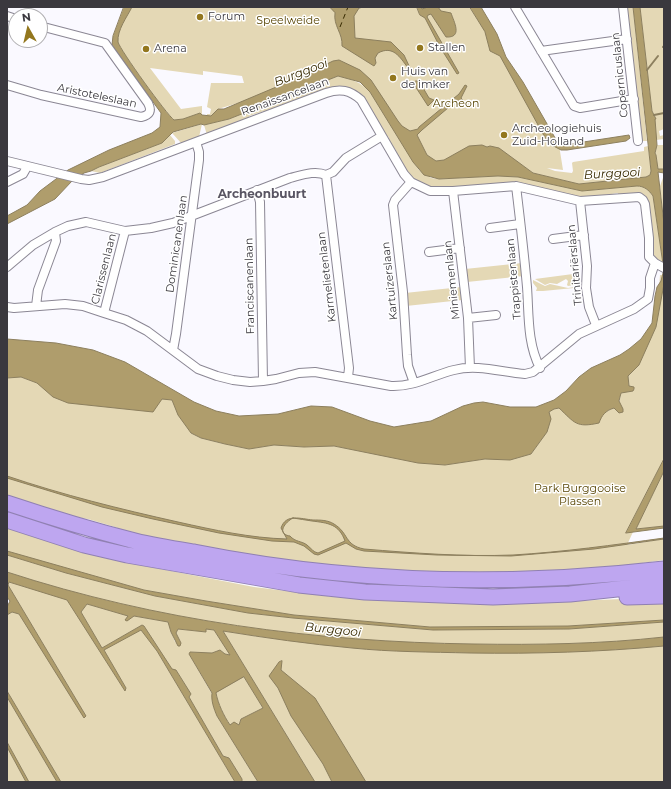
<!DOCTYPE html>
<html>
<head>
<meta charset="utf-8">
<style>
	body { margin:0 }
	#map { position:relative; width:671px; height:789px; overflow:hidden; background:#faf9ff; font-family:Montserrat,sans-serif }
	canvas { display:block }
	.frame { position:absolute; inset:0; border:8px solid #3a383e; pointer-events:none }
	.north { position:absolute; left:8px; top:8px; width:40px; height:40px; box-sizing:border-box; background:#fff; border:1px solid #b0afb2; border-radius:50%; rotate:352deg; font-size:11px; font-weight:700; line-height:16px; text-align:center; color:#3a383e }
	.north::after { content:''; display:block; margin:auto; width:14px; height:18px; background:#93771e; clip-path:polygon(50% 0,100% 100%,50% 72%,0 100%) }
</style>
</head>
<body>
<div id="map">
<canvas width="671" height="789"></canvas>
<div class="frame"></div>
<div class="north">N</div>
</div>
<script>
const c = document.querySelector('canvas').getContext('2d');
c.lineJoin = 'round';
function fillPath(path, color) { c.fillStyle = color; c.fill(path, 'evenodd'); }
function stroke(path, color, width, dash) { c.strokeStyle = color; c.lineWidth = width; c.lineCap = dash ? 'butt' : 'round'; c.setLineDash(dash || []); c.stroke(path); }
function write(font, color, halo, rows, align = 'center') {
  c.font = font + ' Montserrat,sans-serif'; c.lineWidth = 3; c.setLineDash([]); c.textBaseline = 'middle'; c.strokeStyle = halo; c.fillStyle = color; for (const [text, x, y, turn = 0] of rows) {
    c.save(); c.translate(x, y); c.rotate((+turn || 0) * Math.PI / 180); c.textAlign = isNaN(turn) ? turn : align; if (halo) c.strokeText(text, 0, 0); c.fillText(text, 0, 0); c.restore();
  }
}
const green = new Path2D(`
	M132,7H478L499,48L559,145L563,170L547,168L555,171L572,173L573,171L572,163L573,162L644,151V147L648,146L651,171L650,175L646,177L579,184L533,173L522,165L431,175L370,84L352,69L218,109L211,116H207V114H210L211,109L207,107L211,83H244L242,76L203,71V75L150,68L181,109L202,106V115L200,113L183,119L174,120C167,115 120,50 118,42C116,30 127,17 132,7Z
	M625,7H633L647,141H641Z
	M640,7H664V129L659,131L660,136L664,135V139L656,140L654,119H656L652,111Z
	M338,76C351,79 361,82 370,92L419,170L431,178L439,179L498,176L518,177L582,191L637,186C644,186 649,190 653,196L663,264C650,257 653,248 651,234L653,233L651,217H650L647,201L618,195V193L580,199L544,189H433L418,183L407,173L395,149L387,140L389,139L388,136L385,138L348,88L265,113L264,111L249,116V118L207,135L204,125L229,119Z
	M202,124L199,137L182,144L172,133Z
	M170,135L175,141V144L100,173L91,171L99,167L162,143Z
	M657,145H664V173L661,170H658L656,155L655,152Z
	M664,175V224L660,186Z
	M522,263L524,276L467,282L465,269Z
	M573,274L579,280L578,287L574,285L568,286L567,285L568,281L566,279L557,284L550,283L545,285L535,279Z
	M660,275H664V464L627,545L664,539V560L628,565L531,572L443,573L288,565L134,535L115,527L88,519L70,517L7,497V378L21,377L37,383L162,397L172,400L191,433L201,438L220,443L249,449L274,445L304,447L333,446L383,455L445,465L485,459H512L531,454L542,439L549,416V412L553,409L559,408L563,411L602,414L614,408L618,411L621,393L629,386L628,376L639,365L641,357L656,327Z
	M533,280L545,286L550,284L568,288L574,287V288L543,291H536L537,288L533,283Z
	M461,287L462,300L406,306L405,293Z
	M664,471V526L636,529Z
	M7,527L82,552L109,559L254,587L335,597L501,604L645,598L664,599V620L568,626L430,627L294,615L206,601L144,590L21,556L7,551Z
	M7,555L66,573L155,596L248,613L293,618L433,630L569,629L664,622V637C601,644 537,645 474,644C316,642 157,621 7,572Z
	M9,582L67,599L125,691L126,688L104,650L141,629L157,651L235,782H61L7,691V615L12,612L19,614L86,716L8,585Z
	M87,604L128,616H134L168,622L175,642L181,643L176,633L178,629L206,632V628L214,630L231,655L225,654L220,650L212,653L190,652L189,654L212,694L217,716L258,782H242V779L229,758L223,756L189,697L191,694L176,670H172L144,626L142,625L102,648L81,612Z
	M223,631C327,649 431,655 537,652C579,651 622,650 664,646V782H315Z
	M244,677L263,708L241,719L239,725H230C224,716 218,704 216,693Z
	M7,697L57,782H29L7,742Z
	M7,747L26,782H7Z`);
const water = new Path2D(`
	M124,7H132C127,17 117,30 118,42C120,50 167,115 174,120L183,119L200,113L202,115L211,116L218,109H224L300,77L333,61L339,60L360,70L371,80L398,121L402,126L410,131L418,129L419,127L459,94L465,85L467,86L461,98L466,104L462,105L460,103L455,102L422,130L417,135L427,155L436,161L444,160L469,146L482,145L487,147L490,146L499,148L533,173L579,184L646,177L650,175L651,171L633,7H640L652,111L656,119H655L657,145L655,153L656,155L658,169H664V173L658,172L664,224V284L656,327L639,365L628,376L629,386L634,387V389L633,391L621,393L619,401L623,409V412L619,413L614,408C605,411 602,415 599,423C576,428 575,423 559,408L554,409L549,412L551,419L547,432L531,454L510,460L485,459L445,465L418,463L334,446L304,447L274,445L249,449L225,444L201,438L191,433L178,415L172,400L162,399L153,412L68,403L53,397L37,383L21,377L7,378V339L56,343L93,350L125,362L194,402L216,411L239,416L278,414L311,406L332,407L370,421L394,427L431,421L463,406L474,403L483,402L510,407H536L554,400L566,391L579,377L591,368L620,355L629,349L641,339L652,323L655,296L657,287L661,281L663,273V264L653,196C649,190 644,186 637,186L582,191L518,177L498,176L439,179L424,175L413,162L370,92L360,82L338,76L229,119L204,125L201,124L173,132L162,143L99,167L91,171L84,173L72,181L55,199L7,224V216L27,205L40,191L68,170L109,150L152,133L160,127L161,113L112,45L113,36Z
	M330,7H364L359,8L354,16L355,38L391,42L404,55L410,68H408C400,57 393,45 378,53L375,58L376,63L374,66L342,46C343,33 333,26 335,13Z
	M417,7H421L422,9L428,7H438L441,11L451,13C454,22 463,38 446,37L431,14L428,15L427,17L459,73L457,74L440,47L425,18L420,15Z
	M470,7H481L497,34L506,57L523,82L558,143L564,145L629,135L630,138L626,141L567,150H561L548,143L500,56L490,51L485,32Z
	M416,81H419L429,98L434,100L428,106L415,86L414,83Z
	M664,459V471L636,529L664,526V528L626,533Z
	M7,476C63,495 120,509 178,522C214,530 250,538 287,539L281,528C286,513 301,519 313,520C320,520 328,520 334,524C349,533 344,545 364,549C413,553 463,557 513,555C563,552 614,545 664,538V539L594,549L511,556L437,555L364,551L356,549L346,543L318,555L314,554L304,546L294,542L272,541L219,533L153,519L102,507L7,478ZM293,518C299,519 306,520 312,521C328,523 339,524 345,541L318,553C313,552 312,549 307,545C302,541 295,542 290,536C276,534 285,522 293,518Z
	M7,551L144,590L206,601L294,615L430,627L568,626L664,620V622L569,629L433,630L293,618L248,613L155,596L66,573L7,555Z
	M7,572C157,621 316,642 474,644C537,645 601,644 664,637V646C600,652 535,654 470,653C431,652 391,652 352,648C309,644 266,638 223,631L315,782H258L217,716C214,709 211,701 212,693L189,654L190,652L212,653L220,650L225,654L230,655L214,630L206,629V632L178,629L176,633L181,643L180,646H178L171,632L168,622L134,616L127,621L125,620L128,616L87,604L81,612L102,648L142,625L144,626L172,669L176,670L191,694L189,697L223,756L229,758L242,779V782H235L157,651L141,630L104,650L126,688L125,691L67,600L9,582L8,585L86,716L84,718L19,614L12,612L7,615V607L10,601L7,597ZM244,677L263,708L241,719L239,725L234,722L230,725C224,716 218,704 216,693Z
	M282,661L281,670L315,698L366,782H332L323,764L291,716L278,688L269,676L279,662Z
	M7,691L61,782H57L7,697Z
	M7,742L29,782H26L7,747Z`);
const stream = new Path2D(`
	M663,47L664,46
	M647,70L658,56
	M654,115L664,113`);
const ferry = new Path2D(`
	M340,27L348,7`);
const street = new Path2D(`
	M515,7L574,106L580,108L634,99
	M623,7L638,141
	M7,16L16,19
	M541,51L627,39
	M7,85L41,95L141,117C150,115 152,111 148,103L105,43L40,26
	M7,161L81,179L89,180L103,177L326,93C340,88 350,90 361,100L404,174L411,182L430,191H453L516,186L580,201L639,197L643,200L645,204L649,238V257L655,263L664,268
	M326,175L349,368L348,377
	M7,182L23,174L27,167
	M411,182L395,200L393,205L403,292L407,355L408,366L414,383
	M516,186C520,219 524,253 527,287C529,314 527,343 540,368
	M257,190L260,202L263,381
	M453,191L468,318L470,368
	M580,201L587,266L586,288L589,307L596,325
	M490,228L520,224
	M553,239L584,235
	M429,252L460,248
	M7,267L33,245L55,232L68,226L86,222L125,231L151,228L173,223L290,178C302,175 315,170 326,175L333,172L346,158L382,136
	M36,306L38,290L56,241L55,232
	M7,307L14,308L65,304L83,306L104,313L126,320L147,331L198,369L217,376L233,380L250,382L263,381L276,379L299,373L315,372L391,386C414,387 433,375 454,370C477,364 501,372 525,374L533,372L579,334L634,309L648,299L650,288V278L655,263
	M104,313L125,231
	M468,318L496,315
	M173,350L176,334L199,160V152L196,142`);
const highway = new Path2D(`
	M7,503C49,517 92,530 135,541C155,546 175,549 194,552C349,583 507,587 664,569
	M7,520L84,545L127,555L299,585L365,592L493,597L570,594L664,584
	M627,597L664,596`);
const markers = [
	[200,17,4,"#93771e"],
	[420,48,4,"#93771e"],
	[146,49,4,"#93771e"],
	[393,78,4,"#93771e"],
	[504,135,4,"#93771e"]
];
const poiNames = [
	["Forum",208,17],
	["Stallen",428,48],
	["Arena",154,49],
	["Huis van",401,72],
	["de imker",401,85],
	["Archeologiehuis",512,129],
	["Zuid-Holland",512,142]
];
const parkNames = [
	["Speelweide",288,21],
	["Archeon",456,104],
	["Park Burggooise",580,489],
	["Plassen",580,502]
];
const streetNames = [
	["Copernicuslaan",620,75,-96],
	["Aristoteleslaan",97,96,12],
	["Renaissancelaan",285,97,-20],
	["Dominicanenlaan",177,244,-82],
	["Trinitariërslaan",575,265,-95],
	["Clarissenlaan",104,269,-76],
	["Karmelietenlaan",327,277,-97],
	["Trappistenlaan",514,279,-95],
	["Miniemenlaan",452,280,-96],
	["Kartuizerslaan",390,281,-96],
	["Franciscanenlaan",250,286,-91]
];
const waterNames = [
	["Burggooi",301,73,-21],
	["Burggooi",612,174,-3],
	["Burggooi",333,630,6]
];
const neighbourhoodNames = [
	["Archeonbuurt",262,194]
];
fillPath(green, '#e4d8b5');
fillPath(water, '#af9d6c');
stroke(water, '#8c7f5e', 1);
stroke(stream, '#8c7f5e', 2);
stroke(ferry, '#372a00', 1, [5, 4]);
stroke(street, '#8b8794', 10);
stroke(highway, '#9080b2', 17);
stroke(street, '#fff', 8);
stroke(highway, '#bea6f0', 15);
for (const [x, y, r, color] of markers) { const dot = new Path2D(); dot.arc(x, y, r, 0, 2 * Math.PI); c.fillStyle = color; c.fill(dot); stroke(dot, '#fff', 1.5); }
write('11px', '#3a383e', '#fff', poiNames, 'left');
write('11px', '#584503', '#fff', parkNames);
write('11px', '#3a383e', '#fff', streetNames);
write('italic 12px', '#372a00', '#fff', waterNames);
write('bold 12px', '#595562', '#fff', neighbourhoodNames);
</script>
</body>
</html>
